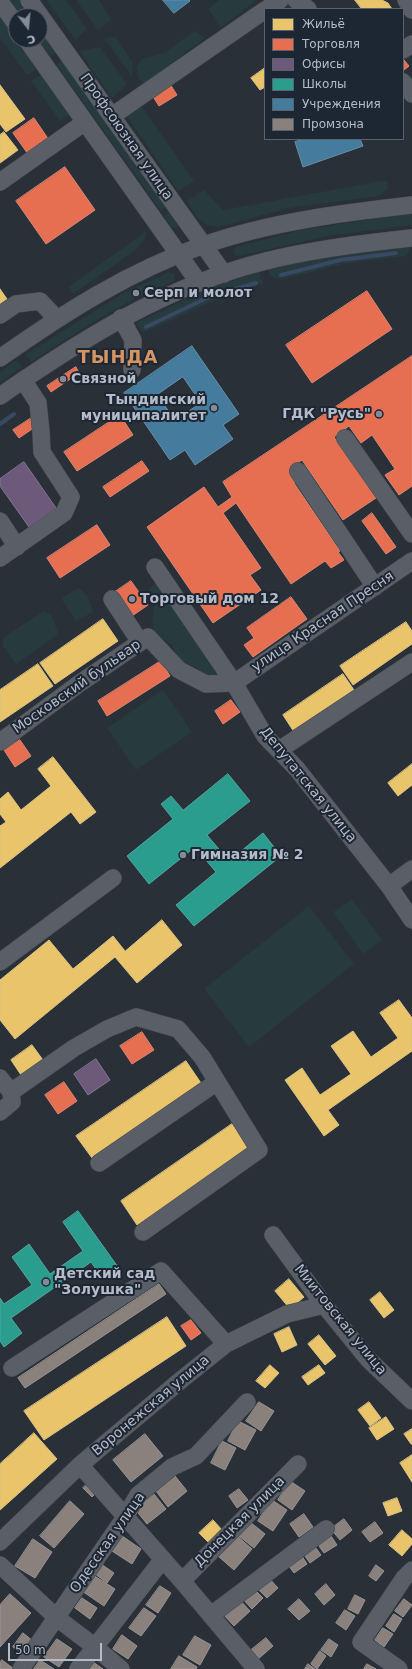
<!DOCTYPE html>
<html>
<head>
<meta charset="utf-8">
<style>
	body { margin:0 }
	#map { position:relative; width:412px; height:1669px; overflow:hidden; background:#2a3038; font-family:"DejaVu Sans",sans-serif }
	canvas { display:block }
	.legend { position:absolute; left:264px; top:8px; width:140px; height:132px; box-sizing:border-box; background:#1d2633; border:1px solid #59626f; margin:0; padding:5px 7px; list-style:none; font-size:12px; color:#b4bcc9 }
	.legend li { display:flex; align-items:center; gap:8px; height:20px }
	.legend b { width:20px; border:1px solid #59626f }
	.north { position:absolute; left:8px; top:8px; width:40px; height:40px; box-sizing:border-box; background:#1d2633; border:1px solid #59626f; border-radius:50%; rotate:164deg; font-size:11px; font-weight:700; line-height:16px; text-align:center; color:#b4bcc9 }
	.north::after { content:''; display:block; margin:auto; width:14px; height:18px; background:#848b96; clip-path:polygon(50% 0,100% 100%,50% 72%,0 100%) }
	.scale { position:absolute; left:8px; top:1643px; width:94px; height:18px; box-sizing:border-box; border:2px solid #b4bcc9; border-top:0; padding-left:5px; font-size:12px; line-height:14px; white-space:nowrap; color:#b4bcc9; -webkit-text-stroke:3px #1d2633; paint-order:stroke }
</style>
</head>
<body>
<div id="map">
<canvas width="412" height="1669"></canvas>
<ul class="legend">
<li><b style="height:11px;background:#e9c46a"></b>Жильё</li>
<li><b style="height:11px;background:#e76f51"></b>Торговля</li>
<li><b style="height:11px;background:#6d597a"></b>Офисы</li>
<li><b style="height:11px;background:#2a9d8f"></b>Школы</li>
<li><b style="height:11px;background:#457b9d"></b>Учреждения</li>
<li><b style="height:11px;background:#8a817c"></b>Промзона</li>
</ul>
<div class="north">С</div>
<div class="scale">50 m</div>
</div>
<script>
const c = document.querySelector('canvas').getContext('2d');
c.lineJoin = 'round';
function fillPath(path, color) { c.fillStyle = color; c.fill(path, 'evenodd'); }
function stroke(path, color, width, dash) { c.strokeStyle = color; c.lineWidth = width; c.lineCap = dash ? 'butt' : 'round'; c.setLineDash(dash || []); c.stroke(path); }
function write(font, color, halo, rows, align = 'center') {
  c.font = font + ' "DejaVu Sans",sans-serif'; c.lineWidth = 4; c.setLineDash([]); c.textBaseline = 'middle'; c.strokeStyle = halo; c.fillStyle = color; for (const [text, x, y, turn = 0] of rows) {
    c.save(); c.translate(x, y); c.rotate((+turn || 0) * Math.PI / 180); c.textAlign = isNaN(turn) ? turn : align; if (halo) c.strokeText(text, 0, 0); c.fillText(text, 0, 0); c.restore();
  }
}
const green = new Path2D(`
	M9,0H21L32,16H21Z
	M46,0H66L87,29L76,40Z
	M76,0H99L111,20L98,30Z
	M219,0H257L221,27L208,9Z
	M0,10L16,32V40H22L41,67L27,75L0,38Z
	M40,27L58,51L50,56L38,40H40Z
	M195,31L205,38L145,83L139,80L136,67L142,59L164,53Z
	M116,37L133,63L132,77L104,38Z
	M100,47L127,84L112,98L79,51Z
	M64,59L168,205L161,211L56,64Z
	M45,72L73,112L60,121L31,81Z
	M142,107L194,181L178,191L126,115Z
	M382,181H387L388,189L379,196L289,208L219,227L207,225L197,218L187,201L204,190L223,210Z
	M172,211L179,223L178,227L174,228L171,226L164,216Z
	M412,213V225L327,236L239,256L235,255L233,252L235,247L301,230Z
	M147,231L144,240L136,250L73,294L68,287Z
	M406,244L409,248V252L405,256L342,264L284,279L274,278L269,274L268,269L326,254Z
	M169,272L174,274V281L132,300L87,326L31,362L26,354L122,294Z
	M260,272V279L264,283L219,298L148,331L142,332L136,323L215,286Z
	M17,360L22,367L0,383V372Z
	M161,581L212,657L216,676L209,680L197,668L178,659L172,644C150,632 151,628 154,604L148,599V590L155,583Z
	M79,588L88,596L93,612L76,621L61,598Z
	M44,611L51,615L59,634L16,664L3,646V638Z
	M163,690L192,732L136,770L107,728Z
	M352,899L382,940L363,954L333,912Z
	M309,906L354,964L249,1047L204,989Z`);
const homes = new Path2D(`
	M355,0H382L388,3L392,9H362Z
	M265,68V87L260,90L251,78Z
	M0,85L25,119L6,132L0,124Z
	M4,132L18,150L0,163V135Z
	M0,289L7,299L0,304Z
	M103,619L118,641L55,684L40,663Z
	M406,622L412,631V644L353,685L340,666Z
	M38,664L53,686L0,722V690Z
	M343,674L354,690L294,732L283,715Z
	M53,757L96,812L80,824L71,812L0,868V826L6,822L0,814V799L8,792L21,810L51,786L38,769Z
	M412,764V785L398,796L388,783Z
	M162,920L182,945L137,983L115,957L15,1039L0,1020V980L49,940L73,969L113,936L125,951Z
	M399,1000L412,1018V1051L328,1110L339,1125L324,1136L285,1080L302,1068L320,1095L351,1074L331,1046L353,1031L371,1057L398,1038L380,1013Z
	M32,1045L43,1060L21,1075L11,1060Z
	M186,1061L201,1083L92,1158L76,1136Z
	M232,1124L249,1148L137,1225L121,1201Z
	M289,1279L304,1297L290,1309L275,1291Z
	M380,1292L394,1310L384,1318L370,1300Z
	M167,1317L186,1346L44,1440L24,1411Z
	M289,1327L297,1345L282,1352L274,1334Z
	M319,1335L336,1356L325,1365L308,1344Z
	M270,1365L279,1373L265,1388L256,1381Z
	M319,1365L325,1373L308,1385L302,1377Z
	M369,1402L381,1418L370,1426L358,1410Z
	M386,1417L394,1429L377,1440L369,1428Z
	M412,1429V1444H411L404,1434Z
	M34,1433L57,1459L0,1510V1464Z
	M412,1455V1482L400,1463Z
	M397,1498L402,1511L388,1516L383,1503Z
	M213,1520L223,1531L209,1543L199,1533Z
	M402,1530L412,1539V1544L402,1556L389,1545Z`);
const shops = new Path2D(`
	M404,60L409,66L404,70H403Z
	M170,84L177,95L159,106L152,95Z
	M34,118L49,140L28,154L13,133Z
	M65,167L95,210L46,244L16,201Z
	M367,291L392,329L312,383L286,345Z
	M412,356V486L399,495L385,475L395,469L372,435L361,443L349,426L334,437L376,498L343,520L302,460L290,468L298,480L294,483L340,551L338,552L344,560L331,568L325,561L291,584L236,503L223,513L261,568L250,575L261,590L213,623L147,527L204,487L218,507L232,497L223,482Z
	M76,367L79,373L51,392L47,386Z
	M120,415L133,435L77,471L64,452Z
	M33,417L38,425L19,438L13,430Z
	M142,461L149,471L110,497L103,487Z
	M372,513L396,547L386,554L362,521Z
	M97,525L110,545L60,578L47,558Z
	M131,581L148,605L132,616L115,592Z
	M291,597L307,619L253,657L244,645L254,638L247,628Z
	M161,661L170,676L107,716L98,701Z
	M231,700L240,712L223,724L215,711Z
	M20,740L31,756L15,767L4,750Z
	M142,1032L154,1050L132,1064L120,1046Z
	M64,1082L77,1101L58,1114L45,1095Z
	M191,1320L201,1333L191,1340L181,1326Z`);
const offices = new Path2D(`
	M24,462L56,508L29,527L0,486V479Z
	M96,1059L110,1080L88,1095L74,1074Z`);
const schools = new Path2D(`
	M228,774L250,801L207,835L229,861L263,833L281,856L194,926L176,905L216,872L195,847L149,884L127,856L173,819L161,804L171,796L183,810Z
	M78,1211L118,1267L102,1278L91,1262L11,1318L22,1333L4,1347L0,1341V1298L4,1304L32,1285L12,1257L29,1244L50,1274L83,1251L63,1222Z`);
const public = new Path2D(`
	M163,0H189L190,1L174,13Z
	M304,139H360L363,146L303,167L295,142Z
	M192,346L239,414L223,425L233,439L195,465L185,450L170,460L124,393ZM183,377L201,403L175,420L157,395Z`);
const industry = new Path2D(`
	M159,1284L166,1294L25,1388L18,1378Z
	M259,1402L274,1411L261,1431L246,1421Z
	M238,1421L256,1430L245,1450L228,1441Z
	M145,1434L163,1456L131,1482L113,1460Z
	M222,1441L236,1448L225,1470L211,1463Z
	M175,1476L187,1491L168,1507L156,1491Z
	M90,1481L99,1490L92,1497L83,1488Z
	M290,1481L305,1491L292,1510L278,1500Z
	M239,1489L248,1500L237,1508L229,1496Z
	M154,1494L166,1509L147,1524L135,1509Z
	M272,1500L287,1510L273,1531L258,1521Z
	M70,1501L84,1514L54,1548L40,1536Z
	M304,1514L313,1527L299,1537L290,1524Z
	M344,1519L352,1530L340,1540L331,1529Z
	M250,1522L265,1534L254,1548L239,1536Z
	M375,1522L383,1533L370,1542L362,1532Z
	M329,1533L337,1545L324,1553L316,1542Z
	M236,1535L252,1549L234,1570L218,1556Z
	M122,1536L141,1549L132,1564L112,1551Z
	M33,1539L52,1552L35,1578L15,1566Z
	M313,1544L321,1555L310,1563L302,1552Z
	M300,1553L307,1564L294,1573L286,1562Z
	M101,1564L114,1573L107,1583L94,1573Z
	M376,1565L384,1571L376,1581L369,1576Z
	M93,1575L115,1589L104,1606L82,1591Z
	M267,1576L278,1588L267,1598L255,1586Z
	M326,1584L335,1595L324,1605L315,1594Z
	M160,1586L171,1593L158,1613L146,1605Z
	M252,1587L263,1598L252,1609L241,1597Z
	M10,1594L31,1613L0,1647V1605Z
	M355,1595L365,1600L358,1614L348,1609Z
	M82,1598L97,1608L90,1619L75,1608Z
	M238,1598L250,1611L234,1626L222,1613Z
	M299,1599L310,1611L299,1620L288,1609Z
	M404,1599L412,1605L403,1617L395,1611Z
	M144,1608L156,1616L141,1636L129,1628Z
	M345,1610L355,1616L346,1630L336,1623Z
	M394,1614L402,1619L394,1632L386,1626Z
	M383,1628L393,1634L384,1647L375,1640Z
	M23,1633L33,1641L23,1654L13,1647Z
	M122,1635L137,1646L128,1659L113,1649Z
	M195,1636L211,1645L200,1665L183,1655Z
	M266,1638L273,1646L257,1660L250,1651Z
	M57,1639L72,1649L59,1667L44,1657Z
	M329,1639L338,1645L331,1657L321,1650Z
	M320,1651L326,1656L317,1669L311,1664Z
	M179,1656L197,1667L196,1669H171Z
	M2,1660L14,1669H0V1662Z
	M40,1660L54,1669H34Z
	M93,1662L103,1669H88Z
	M308,1664L315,1669H305Z
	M367,1664L376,1669H364Z`);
const stream = new Path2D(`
	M281,275L340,260L396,253
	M146,327L211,296L256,283
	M0,424L14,414`);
const minor = new Path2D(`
	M29,0L224,274
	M296,0L308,9
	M406,0L412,10
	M0,2L16,24
	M267,9L280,0
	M27,40L199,283
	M403,50L412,44
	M403,82L412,94
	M112,116L265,10
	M0,182L85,122
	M0,315L16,304L40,301L57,319
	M121,318L133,340L132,370
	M0,358C64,313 129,271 204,245C270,222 342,213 412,205
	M0,396C82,339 168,285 266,261C314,249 363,243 412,238
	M345,438L412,534
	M298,471L375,587
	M0,521L17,547
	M0,558L64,513L71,497L42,452L41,432L38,403L23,380
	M155,567L234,683L265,736L297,769L389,886L412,920
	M112,599L140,642
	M0,742L80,683L148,637L179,670L206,684L234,683L412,561
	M279,750L412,662
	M389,886L412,869
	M0,962L113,878
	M0,1078L11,1092L12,1102L0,1112
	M11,1092L74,1048L107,1029L136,1017L178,1029L202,1057L259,1150L143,1232
	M99,1163L217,1082
	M273,1235L324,1305L368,1359L412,1401
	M12,1368L161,1271L226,1344
	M80,1465L182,1581L256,1669
	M0,1542L80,1465L181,1380L226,1344L287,1314L324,1305
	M0,1565L57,1618L95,1647L121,1669
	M182,1581L298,1464
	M211,1615L326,1529
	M21,1669L125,1517L138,1495L172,1467L196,1456L247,1402
	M78,1669L163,1559
	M399,1669L361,1642L404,1578L412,1570`);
const markers = [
	[136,293,4,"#848b96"],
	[63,379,4,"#848b96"],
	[214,408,4,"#848b96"],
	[379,414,4,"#848b96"],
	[132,599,4,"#848b96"],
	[183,855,4,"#848b96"],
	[46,1282,4,"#848b96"]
];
const streetNames = [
	["Профсоюзная улица",126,137,55],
	["улица Красная Пресня",323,622,-34],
	["Московский бульвар",77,687,-35],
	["Депутатская улица",308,785,51],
	["Миитовская улица",340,1320,51],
	["Воронежская улица",151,1406,-40],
	["Донецкая улица",240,1522,-45],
	["Одесская улица",108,1543,-55]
];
const poiNames = [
	["Серп и молот",144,293],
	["Связной",71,379],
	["Тындинский",206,400,"right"],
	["муниципалитет",206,416,"right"],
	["ГДК \"Русь\"",371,414,"right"],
	["Торговый дом 12",140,599],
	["Гимназия № 2",191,855],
	["Детский сад",54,1274],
	["\"Золушка\"",54,1290]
];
const districtNames = [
	["ТЫНДА",118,358]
];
fillPath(green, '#273a3e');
fillPath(homes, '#e9c46a');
stroke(homes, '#d9c286', 1);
fillPath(shops, '#e76f51');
stroke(shops, '#d88675', 1);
fillPath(offices, '#6d597a');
stroke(offices, '#827792', 1);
fillPath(schools, '#2a9d8f');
stroke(schools, '#53a6a0', 1);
fillPath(public, '#457b9d');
stroke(public, '#668eaa', 1);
fillPath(industry, '#8a817c');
stroke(industry, '#979393', 1);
stroke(stream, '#384963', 4);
stroke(minor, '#484c53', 18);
stroke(minor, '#5a5e66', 17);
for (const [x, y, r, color] of markers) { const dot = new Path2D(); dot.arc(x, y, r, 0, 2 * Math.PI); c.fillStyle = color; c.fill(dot); stroke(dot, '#1d2633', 1.5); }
write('14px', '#b4bcc9', '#1d2633', streetNames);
write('bold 14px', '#b4bcc9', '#1d2633', poiNames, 'left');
c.letterSpacing = '1px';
write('bold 18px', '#d59563', '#1d2633', districtNames);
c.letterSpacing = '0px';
</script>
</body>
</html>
